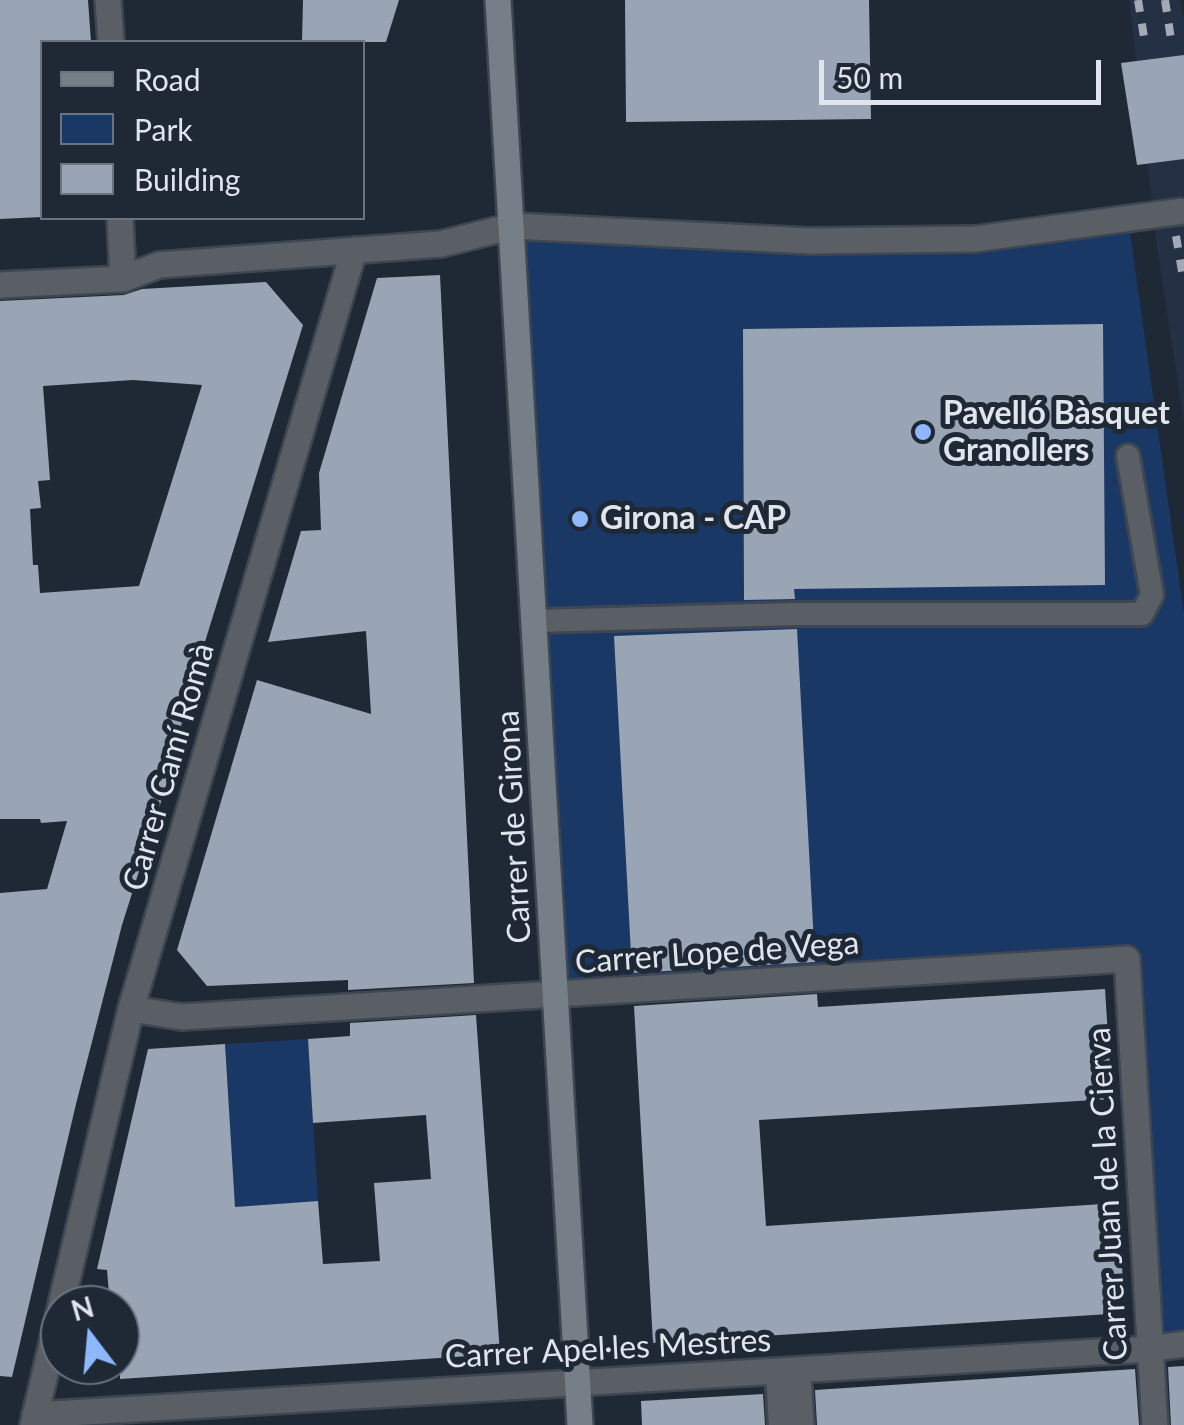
<!DOCTYPE html>
<html>
<head>
<meta charset="utf-8">
<style>
	body { margin:0 }
	#map { position:relative; width:1184px; height:1425px; overflow:hidden; background:#1f2835; font-family:Lato,sans-serif }
	canvas { display:block }
	.legend { position:absolute; left:40px; top:40px; width:325px; height:180px; box-sizing:border-box; background:#1f2835; border:2px solid #6c737f; margin:0; padding:12px 18px; list-style:none; font-size:30px; color:#dfe4ed }
	.legend li { display:flex; align-items:center; gap:20px; height:50px }
	.legend b { width:50px; border:2px solid #6c737f }
	.north { position:absolute; left:40px; top:1285px; width:100px; height:100px; box-sizing:border-box; background:#1f2835; border:2px solid #6c737f; border-radius:50%; rotate:344deg; font-size:28px; font-weight:700; line-height:40px; text-align:center; color:#dfe4ed }
	.north::after { content:''; display:block; margin:auto; width:35px; height:45px; background:#8db9fc; clip-path:polygon(50% 0,100% 100%,50% 72%,0 100%) }
	.scale { position:absolute; left:819px; top:60px; width:282px; height:45px; box-sizing:border-box; border:5px solid #dfe4ed; border-top:0; padding-left:12px; font-size:30px; line-height:35px; white-space:nowrap; color:#dfe4ed; -webkit-text-stroke:8px #1f2835; paint-order:stroke }
</style>
</head>
<body>
<div id="map">
<canvas width="1184" height="1425"></canvas>
<ul class="legend">
<li><b style="height:12px;background:#767e88"></b>Road</li>
<li><b style="height:28px;background:#1a3866"></b>Park</li>
<li><b style="height:28px;background:#99a4b5"></b>Building</li>
</ul>
<div class="north">N</div>
<div class="scale">50 m</div>
</div>
<script>
const c = document.querySelector('canvas').getContext('2d');
c.lineJoin = 'round';
function fillPath(path, color) { c.fillStyle = color; c.fill(path, 'evenodd'); }
function stroke(path, color, width, dash) { c.strokeStyle = color; c.lineWidth = width; c.lineCap = dash ? 'butt' : 'round'; c.setLineDash(dash || []); c.stroke(path); }
function write(font, color, halo, rows, align = 'center') {
  c.font = font + ' Lato,sans-serif'; c.lineWidth = 10; c.setLineDash([]); c.textBaseline = 'middle'; c.strokeStyle = halo; c.fillStyle = color; for (const [text, x, y, turn = 0] of rows) {
    c.save(); c.translate(x, y); c.rotate((+turn || 0) * Math.PI / 180); c.textAlign = isNaN(turn) ? turn : align; if (halo) c.strokeText(text, 0, 0); c.fillText(text, 0, 0); c.restore();
  }
}
const built = new Path2D(`
	M1129,0H1180L1184,19V422L1157,248Z`);
const green = new Path2D(`
	M1128,219L1184,614V1344L1149,1349L1127,959L557,995L513,226L810,241Z
	M308,1039L318,1201L235,1207L225,1044Z`);
const building = new Path2D(`
	M0,0H88L91,42H42V217L0,219Z
	M303,0H399L386,42H302Z
	M625,0H869L871,119L626,122Z
	M1184,55V159L1137,165L1121,63Z
	M440,275L474,983L348,990V980L207,986L177,950L257,680L371,714L366,631L268,642L301,531L321,530L319,473L377,278Z
	M266,282L303,325L191,687L165,789L122,925L76,1104L12,1377L0,1376V893L47,889L67,821L41,823L40,819H0V301L124,295L142,289ZM133,380L202,385L139,586L40,593L38,565H33L30,509L41,508L38,481L50,480L43,386Z
	M1103,324L1105,585L794,589L795,599L744,600L743,329Z
	M797,629L815,962L632,973L614,636Z
	M1105,989L1112,1099L759,1120L766,1226L1118,1203L1125,1313L653,1343L634,1006L817,994L818,1007Z
	M476,1015L500,1354L120,1379V1305H110L107,1270L97,1269L148,1049L225,1044L235,1207L318,1201L323,1264L380,1261L374,1183L431,1179L426,1115L313,1123L308,1039L350,1036V1023Z
	M1184,1366V1425H1171L1168,1367Z
	M1135,1369L1139,1425H817L815,1390Z
	M763,1394L765,1425H642L641,1401Z`);
const lane = new Path2D(`
	M535,621L796,614H1142L1152,595L1128,456
	M777,1373L780,1425`);
const street = new Path2D(`
	M108,0L111,42
	M120,218L123,279
	M0,285L123,279L159,265L441,244L513,226L810,241
	M131,1009L182,1017L1127,959L1155,1425
	M61,1305L131,1009L354,250
	M798,1371L801,1425
	M35,1415L1149,1349L1184,1344
	M33,1425L60,1310`);
const secondary = new Path2D(`
	M498,0L580,1425`);
const rail = new Path2D(`
	M1138,0L1144,37
	M1165,0L1171,39
	M1176,236L1184,283`);
const streetBridge = new Path2D(`
	M810,241L975,239L1184,211`);
const markers = [
	[923,432,10,"#8db9fc"],
	[580,519,10,"#8db9fc"]
];
const poiNames = [
	["Pavelló Bàsquet",943,414],
	["Granollers",943,451],
	["Girona - CAP",600,519]
];
const streetNames = [
	["Carrer Camí Romà",169,767,-74],
	["Carrer de Girona",514,827,-93],
	["Carrer Lope de Vega",717,953,-4],
	["Carrer Juan de la Cierva",1108,1194,-93],
	["Carrer Apel·les Mestres",608,1349,-3]
];
fillPath(built, '#243043');
fillPath(green, '#1a3866');
fillPath(building, '#99a4b5');
stroke(lane, '#3e4652', 28);
stroke(street, '#3e4652', 30);
stroke(secondary, '#3e4652', 30);
stroke(lane, '#5a5f65', 22);
stroke(street, '#5a5f65', 25);
stroke(secondary, '#767e88', 25);
stroke(rail, '#a4aab5', 8, [12, 12]);
stroke(streetBridge, '#3e4652', 30, []);
stroke(streetBridge, '#5a5f65', 25);
for (const [x, y, r, color] of markers) { const dot = new Path2D(); dot.arc(x, y, r, 0, 2 * Math.PI); c.fillStyle = color; c.fill(dot); stroke(dot, '#1f2835', 4); }
write('bold 32px', '#dfe4ed', '#1f2835', poiNames, 'left');
write('32px', '#dfe4ed', '#1f2835', streetNames);
</script>
</body>
</html>
